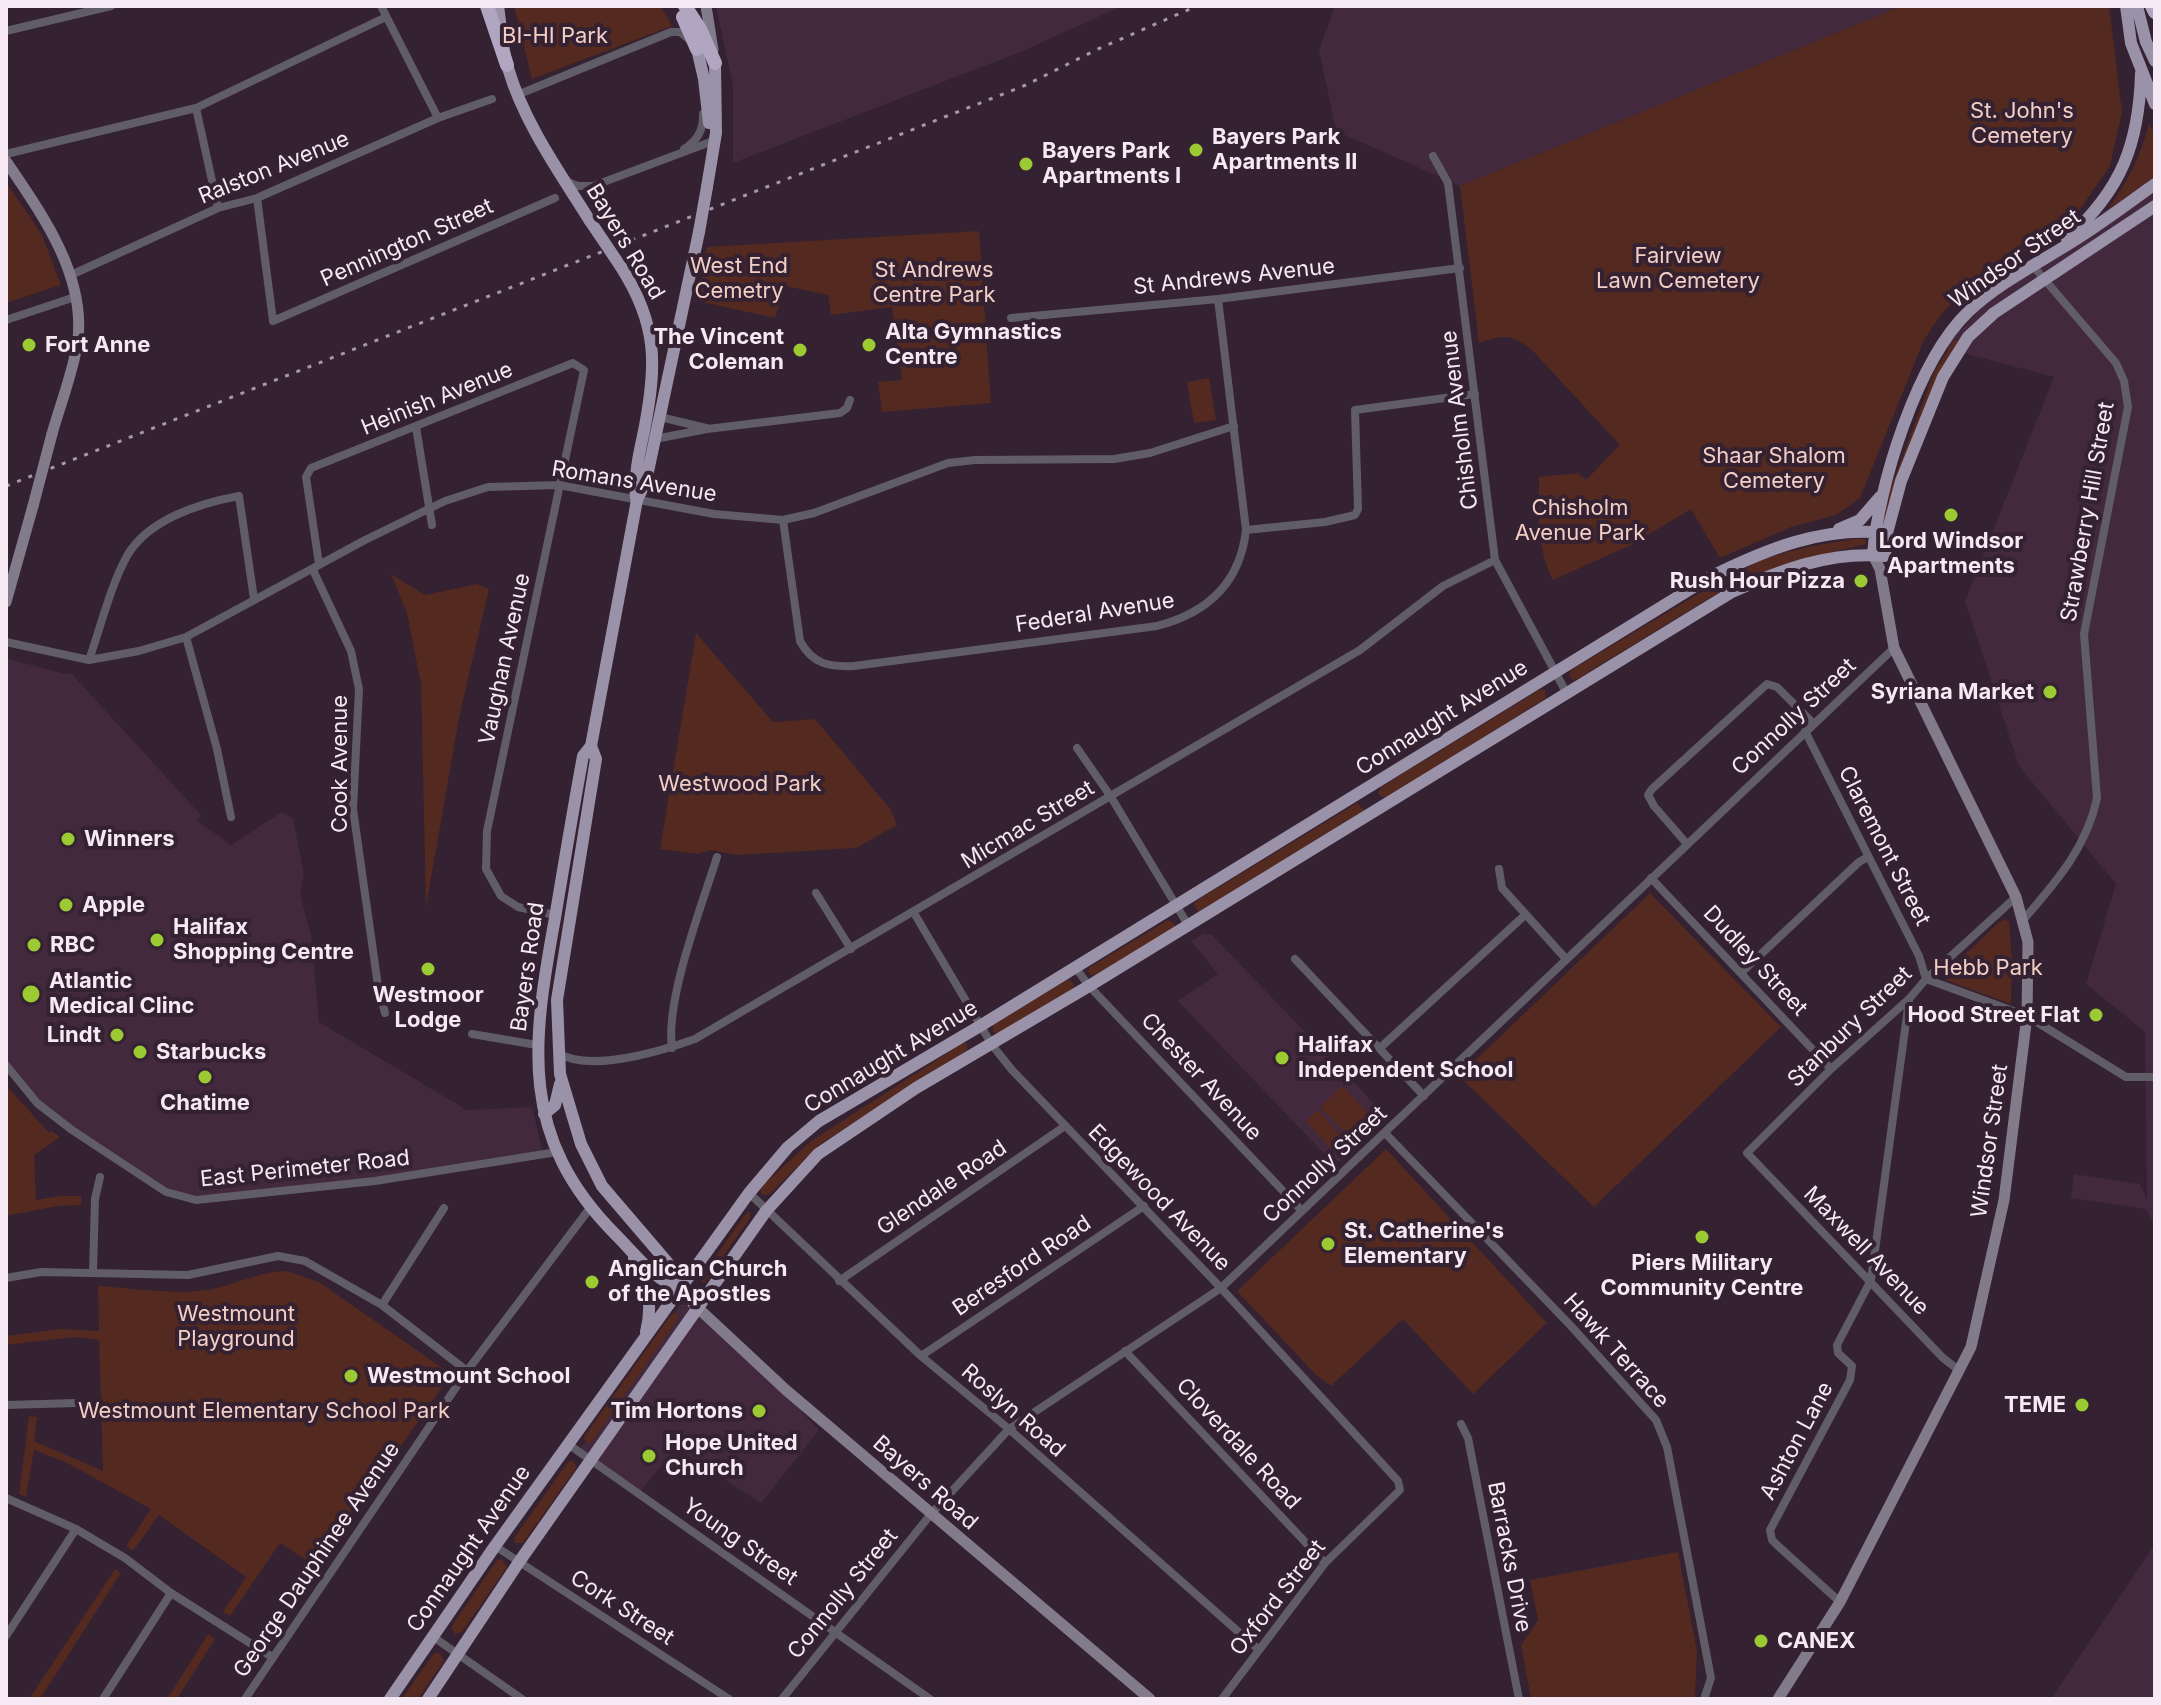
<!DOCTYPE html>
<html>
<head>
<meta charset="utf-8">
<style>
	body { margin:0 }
	#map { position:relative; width:2161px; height:1705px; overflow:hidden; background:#342131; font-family:Inter,sans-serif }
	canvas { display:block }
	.frame { position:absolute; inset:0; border:8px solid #f6e9f3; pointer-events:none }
</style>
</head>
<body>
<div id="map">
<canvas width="2161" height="1705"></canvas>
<div class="frame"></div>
</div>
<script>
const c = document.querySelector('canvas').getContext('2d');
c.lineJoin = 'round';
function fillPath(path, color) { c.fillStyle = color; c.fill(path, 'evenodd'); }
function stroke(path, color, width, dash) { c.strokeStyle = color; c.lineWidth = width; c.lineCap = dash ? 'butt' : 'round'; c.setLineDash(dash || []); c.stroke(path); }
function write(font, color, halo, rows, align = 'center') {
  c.font = font + ' Inter,sans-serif'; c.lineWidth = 8; c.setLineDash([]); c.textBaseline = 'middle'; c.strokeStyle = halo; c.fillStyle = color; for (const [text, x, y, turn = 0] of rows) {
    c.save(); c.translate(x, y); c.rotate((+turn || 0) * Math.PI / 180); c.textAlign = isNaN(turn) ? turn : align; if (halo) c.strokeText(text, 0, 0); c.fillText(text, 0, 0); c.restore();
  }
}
const built = new Path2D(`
	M716,6H1122L1023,51L733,163V86Z
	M1335,6H1902L1460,186L1336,131L1319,50Z
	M2155,169V1227L2146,1209L2071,1198L2074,1174L2140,1184L2147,1199L2145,1032L2086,984L2116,884L2019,766L1965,601L2054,377L1944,348L1985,304L2060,249Z
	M6,658L64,674L71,673L201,815L197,820L231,845L282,812L293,819L304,874L300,894L311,935L319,1022L467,1110L532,1107L543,1154L375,1181L181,1197L37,1103L6,1065Z
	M1204,933L1212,935L1386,1116L1335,1165L1178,1001L1218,974L1191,941Z
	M689,1292L819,1430L761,1503L676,1448L638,1494L576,1455Z
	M2155,1544V1699H2051Z`);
const green = new Path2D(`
	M514,6H661L672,26L532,79Z
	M1902,6H2109L2122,112L2110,166L2078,212L2042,240L1971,286L1942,313L1924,340L1860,498L1836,515L1791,527L1720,558L1691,509L1631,545L1553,580C1536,547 1539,513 1539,477L1578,473L1586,480L1620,445L1531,349C1509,333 1504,335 1479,343L1460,186Z
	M2149,123L2155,134V176L2108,209C2129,179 2140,158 2149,123Z
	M6,182L42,235L61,285L6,303Z
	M979,231L991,403L882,412L878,382L902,380L892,307L831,315L828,295L785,286L775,318L698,301L707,247Z
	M1956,338L1959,342L1883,526L1885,503L1935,370Z
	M1209,378L1216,420L1194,423L1187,382Z
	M1856,539H1865L1866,544L1804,559L1746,580L1739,578L1738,574C1759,554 1826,543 1856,539Z
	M391,574L425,595L477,584L489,589L459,718L426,907L421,684L407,613Z
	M1713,585L1719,589L1718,593L1577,679L1573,680L1569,676L1571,670Z
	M696,633L773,722L815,719L891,810L897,825L856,848L738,855L710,850L698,854L660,849Z
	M1541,689L1545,690L1546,698L1386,798L1380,796L1378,793L1381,787Z
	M1357,803L1363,809V812L1198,912L1194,905L1196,901Z
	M1650,893L1781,1027L1594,1207L1459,1076Z
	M2006,919L2009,922L2012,961L2011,1004L1946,980L1945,974L1999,922Z
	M1168,920L1175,924L1174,929L1096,976L1091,975L1088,971L1090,967Z
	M1068,979L1074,984L1073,989L997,1034L993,1032V1025Z
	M963,1043H967L968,1050L819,1145L770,1194L762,1195L760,1190L763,1185L811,1141Z
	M6,1085L49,1133L51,1131L60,1137L34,1155L36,1200L59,1196H81V1205L58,1206L6,1216Z
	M1342,1086L1374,1119L1352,1140L1320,1107Z
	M1318,1110L1346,1142L1334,1153L1306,1121Z
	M1386,1149L1547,1323L1473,1394L1403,1319L1331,1386L1316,1375L1237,1291Z
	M747,1212H750V1218L704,1283L700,1279Z
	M287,1271L319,1282L451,1374L317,1567L280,1543L230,1616L223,1612L246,1577L159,1515L133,1551L126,1546L151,1509L67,1463L34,1450L26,1497L19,1494L29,1416L37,1417L34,1441L103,1471L99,1340L75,1337L6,1345V1336L61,1329L99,1331L98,1286C132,1288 172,1295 206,1290C234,1286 259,1271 287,1271Z
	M675,1312L679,1315L677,1320L591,1443H587L584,1437L670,1316Z
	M573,1461L577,1467L523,1543H515L514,1538L568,1462Z
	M1678,1552L1697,1651L1695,1699H1531L1521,1645L1538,1620L1530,1580Z
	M502,1559L507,1567L462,1632L455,1634L451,1627L497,1560Z
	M115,1569L121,1573L40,1699H29Z
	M208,1634L215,1639L177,1699H167Z
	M434,1653H440L444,1661L418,1699H402Z`);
const street = new Path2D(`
	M381,6L438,118
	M6,31L111,6
	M517,95L671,32H680L689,39
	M196,108L218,208
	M684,149C697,141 704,130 703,114
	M6,154L196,108L386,17
	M1433,156L1448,183L1495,560L1566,692
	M565,181L578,186H593L713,141
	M257,198L273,321L555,198
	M71,275L218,208L257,198L438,118L492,99
	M1011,318L1218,299L1460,268
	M6,320L75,297
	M660,417L706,428
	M416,427L432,525
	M655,439L707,429L840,413L847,408L850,400
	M783,520L800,641C813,665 830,667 854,666L1157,626C1207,613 1240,584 1246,530L1218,299
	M1246,530L1325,522L1355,515L1358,509L1355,410L1475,394
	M319,564L306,477L311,468L573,363L584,370L487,831L486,869L501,896L518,907L555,915
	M313,570L351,651L359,689L353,809L378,986L385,1013
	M186,637L217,749L231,817
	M6,642L89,660L139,651L186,637L365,540L445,501L488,487L559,485L714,514L783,520L814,513L948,463L975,460L1114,459L1150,453L1234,426
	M89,660C101,626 110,587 127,556C148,519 201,503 239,496L254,599
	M1805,731L1919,956L1926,979
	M1077,748L1111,797L1188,925
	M1687,844L1654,806L1648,795L1652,789L1767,684L1777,687L1813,723
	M1499,869L1502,888L1566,959
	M1651,878L1831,1069
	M816,893L851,949
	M914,913L992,1045L1012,1070L1221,1288L1398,1481L1400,1490L1325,1563L1222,1699
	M2024,919C2056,882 2087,847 2097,798L2084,634L2128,407L2124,381L2116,363L2033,266
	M1295,959L1424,1096
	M1075,967L1089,986L1302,1211
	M1742,972L1859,862L1868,857
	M1926,979L2027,1016L2126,1077H2155
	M472,1034L537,1045
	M672,1048C665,1000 702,905 717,857
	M1380,1048L1525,915
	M558,1053C590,1073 661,1051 695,1039L1360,650L1443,586L1495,560
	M6,1065L37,1103L72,1130L166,1192L196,1200L375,1181L557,1152
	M1385,1133L1571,1326L1656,1420L1667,1447L1711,1678L1704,1699
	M749,1193L921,1356L1009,1429L1259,1650
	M93,1273L95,1199L100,1177
	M6,1278L41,1272L188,1275L278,1256L305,1261L382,1305L467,1371
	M839,1281L1065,1126
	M382,1305L444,1208
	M1125,1351L1325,1563
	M921,1356L1144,1206
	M1960,1371L1943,1358L1747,1153L1831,1069L1909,999L1926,979L2016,897
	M6,1405L77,1403
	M1461,1424L1468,1438L1519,1699
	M568,1444L930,1699
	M6,1498L76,1529L125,1558L171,1593L272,1657
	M495,1546L729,1699
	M1840,1602L1777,1545L1772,1540L1770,1530L1850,1380L1852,1366L1838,1353L1837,1345L1871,1280L1909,1000
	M6,1636L76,1529
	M432,1636L522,1699
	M103,1699L171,1593
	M245,1699L467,1371L590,1208
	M782,1699L931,1514L1009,1429L1221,1288L1894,648`);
const secondary = new Path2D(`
	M706,6L713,50
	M6,161C41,213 85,273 78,339C75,367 60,405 52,434
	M6,602L33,506
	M698,1308L786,1390L1150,1699
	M1778,1699L1840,1602L1971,1347L2004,1200L2027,1016L2028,942L2016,897L1894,648L1880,569L1873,555`);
const primary = new Path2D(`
	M498,6C501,26 502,48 508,68C524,123 560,173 590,221
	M2126,6L2131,43L2155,104
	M2137,6L2146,42L2155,61
	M697,49L704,79L709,123
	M707,187L716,133L715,63
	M2067,239C2121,190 2139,145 2141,73
	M621,267C658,325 657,365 644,431C639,454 634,475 636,498
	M1839,529L1860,520L1880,497
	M1873,555C1878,486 1917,361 1968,312C1998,283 2039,263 2075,240C2102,223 2129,203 2155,184
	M591,746L596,759L557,1000L560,1074L581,1144L602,1186L673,1269L681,1289L698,1308
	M544,1114L555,1105L560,1084
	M634,1258C648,1282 653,1305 646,1332
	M681,1289C654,1280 636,1255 616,1235C518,1137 532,1043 555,918C564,864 573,810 583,756L591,746L637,500L646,481L699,232
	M390,1699L495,1546L749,1193L788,1147L819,1121L980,1026L1710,577C1767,549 1822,526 1887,533
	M428,1699L519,1562L766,1211L818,1154L916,1088L1089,986L1732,592C1781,570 1830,551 1885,556L1887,533L1901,481L1943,377L1968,337L1994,313L2155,206`);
const highway = new Path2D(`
	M487,6L507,65
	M685,6L700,29L715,63
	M2152,6L2155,12
	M683,17L697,49`);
const rail = new Path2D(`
	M6,486L1026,85L1098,49L1197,6`);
const secondaryBridge = new Path2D(`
	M33,506L52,434`);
const primaryBridge = new Path2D(`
	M590,221L621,267
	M699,232L707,187`);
const markers = [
	[1196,150,8,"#9cca32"],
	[1026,164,8,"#9cca32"],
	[29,345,8,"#9cca32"],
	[869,345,8,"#9cca32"],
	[800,350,8,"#9cca32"],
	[1951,515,8,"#9cca32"],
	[1861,581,8,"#9cca32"],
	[2050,692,8,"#9cca32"],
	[68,839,8,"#9cca32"],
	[66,905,8,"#9cca32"],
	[157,940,8,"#9cca32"],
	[34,945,8,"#9cca32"],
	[428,969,8,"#9cca32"],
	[31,994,10,"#9cca32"],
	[2096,1015,8,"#9cca32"],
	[117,1035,8,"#9cca32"],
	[140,1052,8,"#9cca32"],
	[1282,1058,8,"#9cca32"],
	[205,1077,8,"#9cca32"],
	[1702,1237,8,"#9cca32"],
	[1328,1244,8,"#9cca32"],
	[592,1282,8,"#9cca32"],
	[351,1376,8,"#9cca32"],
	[2082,1405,8,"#9cca32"],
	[759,1411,8,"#9cca32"],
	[649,1456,8,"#9cca32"],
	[1761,1641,8,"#9cca32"]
];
const parkNames = [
	["BI-HI Park",555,36],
	["St. John's",2022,111],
	["Cemetery",2022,136],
	["Fairview",1678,256],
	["Lawn Cemetery",1678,281],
	["West End",739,266],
	["Cemetry",739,291],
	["St Andrews",934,270],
	["Centre Park",934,295],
	["Shaar Shalom",1774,456],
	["Cemetery",1774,481],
	["Chisholm",1580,508],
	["Avenue Park",1580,533],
	["Westwood Park",740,784],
	["Hebb Park",1988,968],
	["Westmount",236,1314],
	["Playground",236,1339],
	["Westmount Elementary School Park",264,1411]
];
const poiNames = [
	["Bayers Park",1212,137],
	["Apartments II",1212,162],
	["Bayers Park",1042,151],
	["Apartments I",1042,176],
	["Alta Gymnastics",885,332],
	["Centre",885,357],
	["The Vincent",784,337,"right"],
	["Coleman",784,362,"right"],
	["Fort Anne",45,345],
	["Lord Windsor",1951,541,"center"],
	["Apartments",1951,566,"center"],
	["Rush Hour Pizza",1845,581,"right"],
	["Syriana Market",2034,692,"right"],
	["Winners",84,839],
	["Apple",82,905],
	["Halifax",173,927],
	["Shopping Centre",173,952],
	["RBC",50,945],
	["Atlantic",49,981],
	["Medical Clinc",49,1006],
	["Westmoor",428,995,"center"],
	["Lodge",428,1020,"center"],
	["Hood Street Flat",2080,1015,"right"],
	["Lindt",101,1035,"right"],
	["Halifax",1298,1045],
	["Independent School",1298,1070],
	["Starbucks",156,1052],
	["Chatime",205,1103,"center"],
	["St. Catherine's",1344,1231],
	["Elementary",1344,1256],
	["Piers Military",1702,1263,"center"],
	["Community Centre",1702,1288,"center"],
	["Anglican Church",608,1269],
	["of the Apostles",608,1294],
	["Westmount School",367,1376],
	["TEME",2066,1405,"right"],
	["Tim Hortons",743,1411,"right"],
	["Hope United",665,1443],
	["Church",665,1468],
	["CANEX",1777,1641]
];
const streetNames = [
	["Ralston Avenue",274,168,-22],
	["Bayers Road",625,242,59],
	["Pennington Street",407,243,-24],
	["Windsor Street",2015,259,-35],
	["St Andrews Avenue",1234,277,-6],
	["Heinish Avenue",437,399,-22],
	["Chisholm Avenue",1460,420,-97],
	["Romans Avenue",634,482,9],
	["Strawberry Hill Street",2088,512,-80],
	["Federal Avenue",1095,613,-9],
	["Vaughan Avenue",505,659,-78],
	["Connolly Street",1794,717,-43],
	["Connaught Avenue",1442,718,-32],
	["Cook Avenue",340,764,-90],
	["Micmac Street",1028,825,-31],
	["Claremont Street",1884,846,63],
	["Dudley Street",1755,961,47],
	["Bayers Road",528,967,-82],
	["Stanbury Street",1850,1027,-44],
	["Connaught Avenue",891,1057,-31],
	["Chester Avenue",1201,1077,47],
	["Windsor Street",1990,1141,-82],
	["Connolly Street",1325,1165,-43],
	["East Perimeter Road",305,1169,-6],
	["Glendale Road",942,1188,-34],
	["Edgewood Avenue",1159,1198,46],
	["Maxwell Avenue",1866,1251,46],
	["Beresford Road",1022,1266,-34],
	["Hawk Terrace",1616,1351,48],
	["Roslyn Road",1013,1411,41],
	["Ashton Lane",1797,1441,-62],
	["Cloverdale Road",1238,1444,47],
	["Bayers Road",925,1483,41],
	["Young Street",740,1542,35],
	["Connaught Avenue",469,1549,-55],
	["Barracks Drive",1509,1557,79],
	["George Dauphinee Avenue",317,1560,-56],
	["Connolly Street",843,1594,-51],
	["Oxford Street",1278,1598,-52],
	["Cork Street",622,1608,33]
];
fillPath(built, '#42293e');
fillPath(green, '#532920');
stroke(street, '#615d68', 8);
stroke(secondary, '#827b8c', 11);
stroke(primary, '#9a92a8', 12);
stroke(highway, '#b1a6c1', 14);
stroke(rail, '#a798a4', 3, [4, 8]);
stroke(secondaryBridge, '#827b8c', 11);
stroke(primaryBridge, '#9a92a8', 12);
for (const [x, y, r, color] of markers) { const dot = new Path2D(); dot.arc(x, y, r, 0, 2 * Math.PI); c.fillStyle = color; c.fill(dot); stroke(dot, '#342131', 3); }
write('22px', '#f3cec5', '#342131', parkNames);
write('bold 22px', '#f6e9f3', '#342131', poiNames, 'left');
write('22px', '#f6e9f3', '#342131', streetNames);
</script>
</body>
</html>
